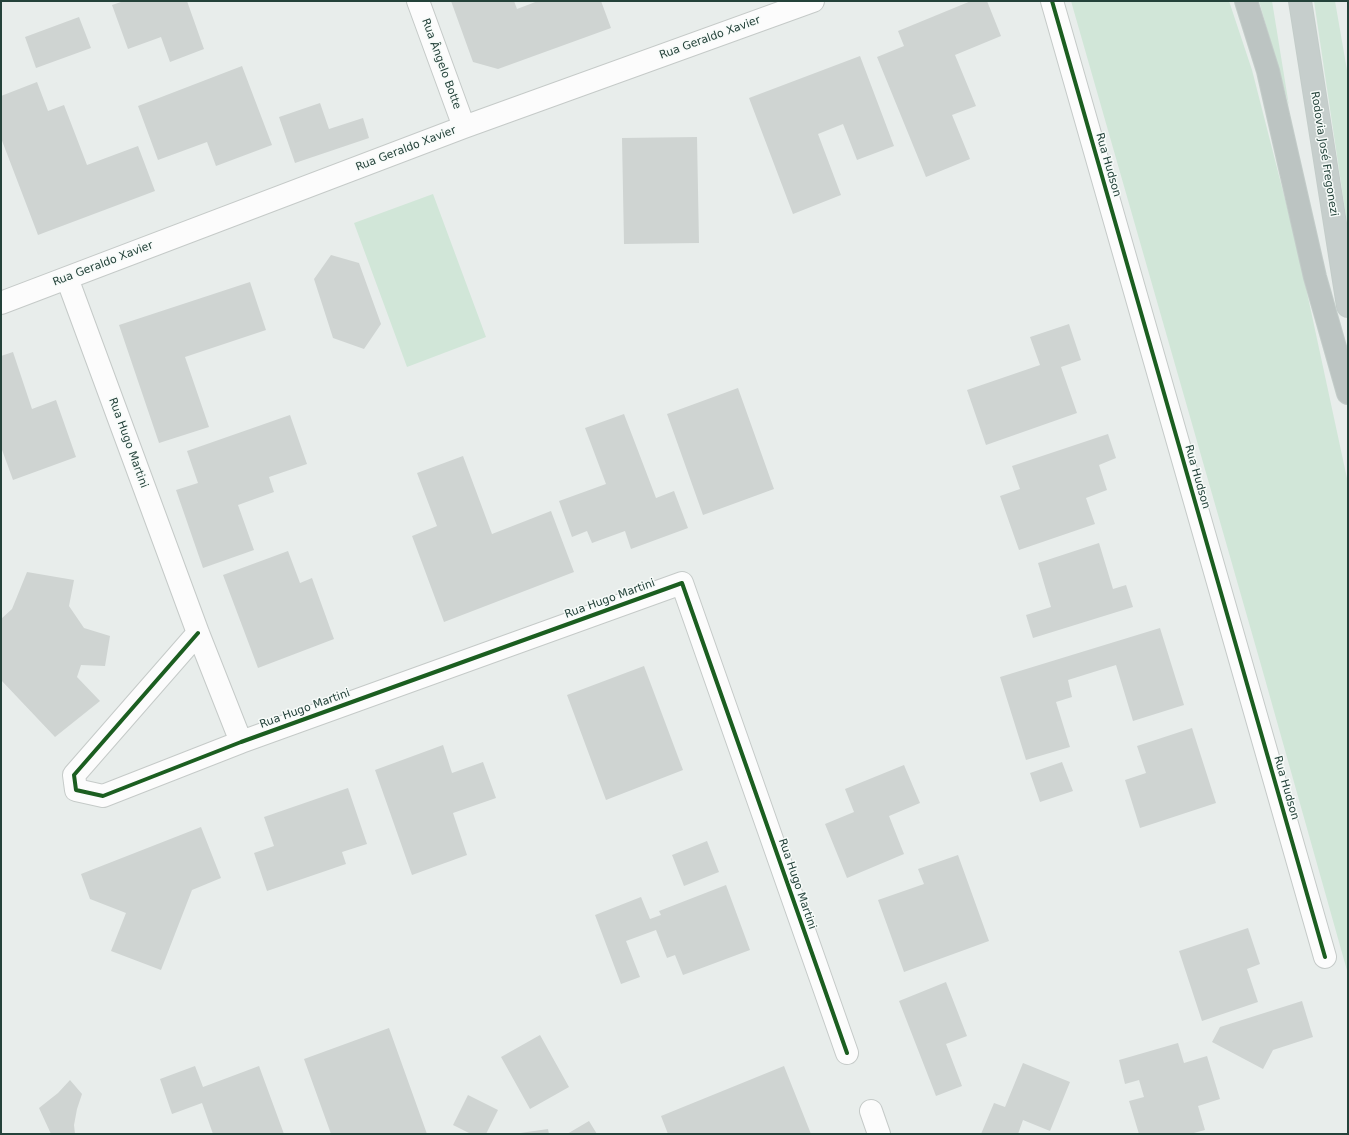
<!DOCTYPE html>
<html>
<head>
<meta charset="utf-8">
<style>
	body { margin:0 }
	#map { position:relative; width:1349px; height:1135px; overflow:hidden; background:#e8edeb; font-family:"DejaVu Sans",sans-serif }
	canvas { display:block }
	.frame { position:absolute; inset:0; border:2px solid #24423a; pointer-events:none }
</style>
</head>
<body>
<div id="map">
<canvas width="1349" height="1135"></canvas>
<div class="frame"></div>
</div>
<script>
const c = document.querySelector('canvas').getContext('2d');
c.lineJoin = 'round';
function fillPath(path, color) { c.fillStyle = color; c.fill(path, 'evenodd'); }
function stroke(path, color, width, dash) { c.strokeStyle = color; c.lineWidth = width; c.lineCap = dash ? 'butt' : 'round'; c.setLineDash(dash || []); c.stroke(path); }
function write(font, color, halo, rows, align = 'center') {
  c.font = font + ' "DejaVu Sans",sans-serif'; c.lineWidth = 3; c.setLineDash([]); c.textBaseline = 'middle'; c.strokeStyle = halo; c.fillStyle = color; for (const [text, x, y, turn = 0] of rows) {
    c.save(); c.translate(x, y); c.rotate((+turn || 0) * Math.PI / 180); c.textAlign = isNaN(turn) ? turn : align; if (halo) c.strokeText(text, 0, 0); c.fillText(text, 0, 0); c.restore();
  }
}
const green = new Path2D(`
	M1071,1H1229L1252,70L1297,246L1348,483V974L1261,665Z
	M1259,1H1272L1289,106Z
	M1314,1H1335L1348,76V230Z
	M433,194L486,337L407,367L354,223Z`);
const building = new Path2D(`
	M124,1H187L204,49L170,62L161,37L128,49L112,5Z
	M451,1H514L517,9L538,1H601L611,28L498,69L473,62Z
	M971,1H987L1001,36L955,55L976,106L952,115L970,159L926,177L877,57L904,46L898,31Z
	M79,17L91,48L36,68L25,37Z
	M860,56L894,146L857,160L843,124L818,134L841,195L793,214L749,98Z
	M242,66L272,145L216,166L207,142L158,160L138,106Z
	M37,82L48,111L64,105L87,165L138,146L155,191L38,235L1,138V96Z
	M320,103L329,129L363,118L369,138L295,163L279,117Z
	M697,137L699,243L624,244L622,138Z
	M331,255L359,263L381,324L364,349L333,338L314,279Z
	M250,282L266,330L185,357L209,427L159,443L119,325Z
	M1069,324L1081,360L1061,367L1077,413L986,445L967,390L1040,365L1030,337Z
	M13,352L32,409L56,400L76,457L13,480L1,447V356Z
	M738,388L774,489L703,515L667,414Z
	M624,414L656,498L674,491L688,528L631,549L625,531L592,543L587,531L572,537L559,501L606,484L585,428Z
	M290,415L307,464L269,477L274,492L238,505L254,550L203,568L176,490L198,483L187,451Z
	M1108,434L1116,458L1099,465L1107,490L1086,498L1095,524L1019,550L1000,496L1020,489L1012,466Z
	M463,456L492,534L551,511L574,572L444,622L412,536L437,526L417,473Z
	M1099,543L1113,589L1126,585L1133,607L1033,638L1026,615L1051,607L1038,563Z
	M288,551L300,583L312,578L334,639L258,668L223,575Z
	M27,572L74,580L69,606L84,628L110,636L105,666L81,665L77,677L100,701L55,737L1,680V619L12,609Z
	M1160,628L1184,705L1133,721L1116,665L1068,680L1072,697L1056,702L1070,747L1026,760L1000,677Z
	M644,666L683,770L606,800L567,695Z
	M1192,728L1216,803L1140,828L1125,780L1146,773L1137,746Z
	M443,745L452,773L483,762L496,798L453,813L467,855L412,875L375,770Z
	M1062,762L1073,791L1040,802L1030,773Z
	M904,765L920,803L889,816L904,854L847,878L825,824L854,812L845,789Z
	M348,788L367,844L342,852L346,864L267,891L254,853L274,846L264,817Z
	M201,827L221,878L192,890L161,970L111,951L126,913L90,899L81,874Z
	M707,841L719,872L684,886L672,855Z
	M958,855L989,941L904,972L878,900L924,884L918,869Z
	M726,885L750,950L683,975L675,955L667,958L656,930L626,941L640,977L621,984L595,915L641,897L650,919L661,915L659,911Z
	M1248,928L1260,964L1247,969L1258,1002L1202,1021L1179,951Z
	M946,982L967,1036L946,1044L962,1086L936,1096L899,1001Z
	M1302,1001L1313,1037L1273,1050L1263,1069L1212,1042L1220,1027Z
	M389,1028L427,1134H331L304,1059Z
	M540,1035L569,1087L530,1109L501,1057Z
	M1178,1043L1184,1063L1207,1056L1220,1099L1198,1106L1205,1130L1190,1134H1139L1129,1101L1144,1097L1139,1080L1125,1084L1119,1060Z
	M1023,1063L1070,1082L1050,1131L1023,1120L1018,1134H981L994,1103L1005,1107Z
	M195,1066L203,1087L259,1066L284,1134H213L202,1103L172,1114L160,1079Z
	M784,1066L811,1134H668L661,1116Z
	M70,1080L82,1094L77,1109L74,1125L75,1134H51L39,1108L58,1093Z
	M468,1095L498,1110L486,1134H471L453,1125Z
	M589,1121L597,1134H567Z
	M548,1129L549,1134H521L520,1133Z`);
const minor = new Path2D(`
	M418,1L464,127
	M1052,1L1325,957
	M67,278L198,633L241,742
	M1,303L464,127L813,1
	M198,633L74,775L76,790L103,796L241,742L682,583L847,1053
	M871,1111L879,1134`);
const trunk = new Path2D(`
	M1300,1L1348,306`);
const motorway = new Path2D(`
	M1246,1L1268,71L1315,277L1348,393`);
const cycleway = new Path2D(`
	M1052,1L1325,957
	M198,633L74,775L76,790L103,796L241,742L682,583L847,1053`);
const streetNames = [
	["Rua Geraldo Xavier",710,38,-20],
	["Rua Ângelo Botte",441,64,70],
	["Rua Geraldo Xavier",406,149,-21],
	["Rodovia José Fregonezi",1324,154,81],
	["Rua Hudson",1108,165,74],
	["Rua Geraldo Xavier",103,264,-21],
	["Rua Hugo Martini",128,443,70],
	["Rua Hudson",1197,477,74],
	["Rua Hugo Martini",610,599,-20],
	["Rua Hugo Martini",305,709,-20],
	["Rua Hudson",1286,788,74],
	["Rua Hugo Martini",797,884,71]
];
fillPath(green, '#d1e6d8');
fillPath(building, '#cfd4d2');
stroke(minor, '#c5cac8', 24);
stroke(trunk, '#c3ccc9', 24);
stroke(motorway, '#c3ccc9', 24);
stroke(minor, '#fcfcfc', 22);
stroke(trunk, '#c6cecc', 22);
stroke(motorway, '#bcc4c2', 22);
stroke(cycleway, '#1b5e20', 4);
write('11px', '#24423a', '#f7fbf9', streetNames);
</script>
</body>
</html>
